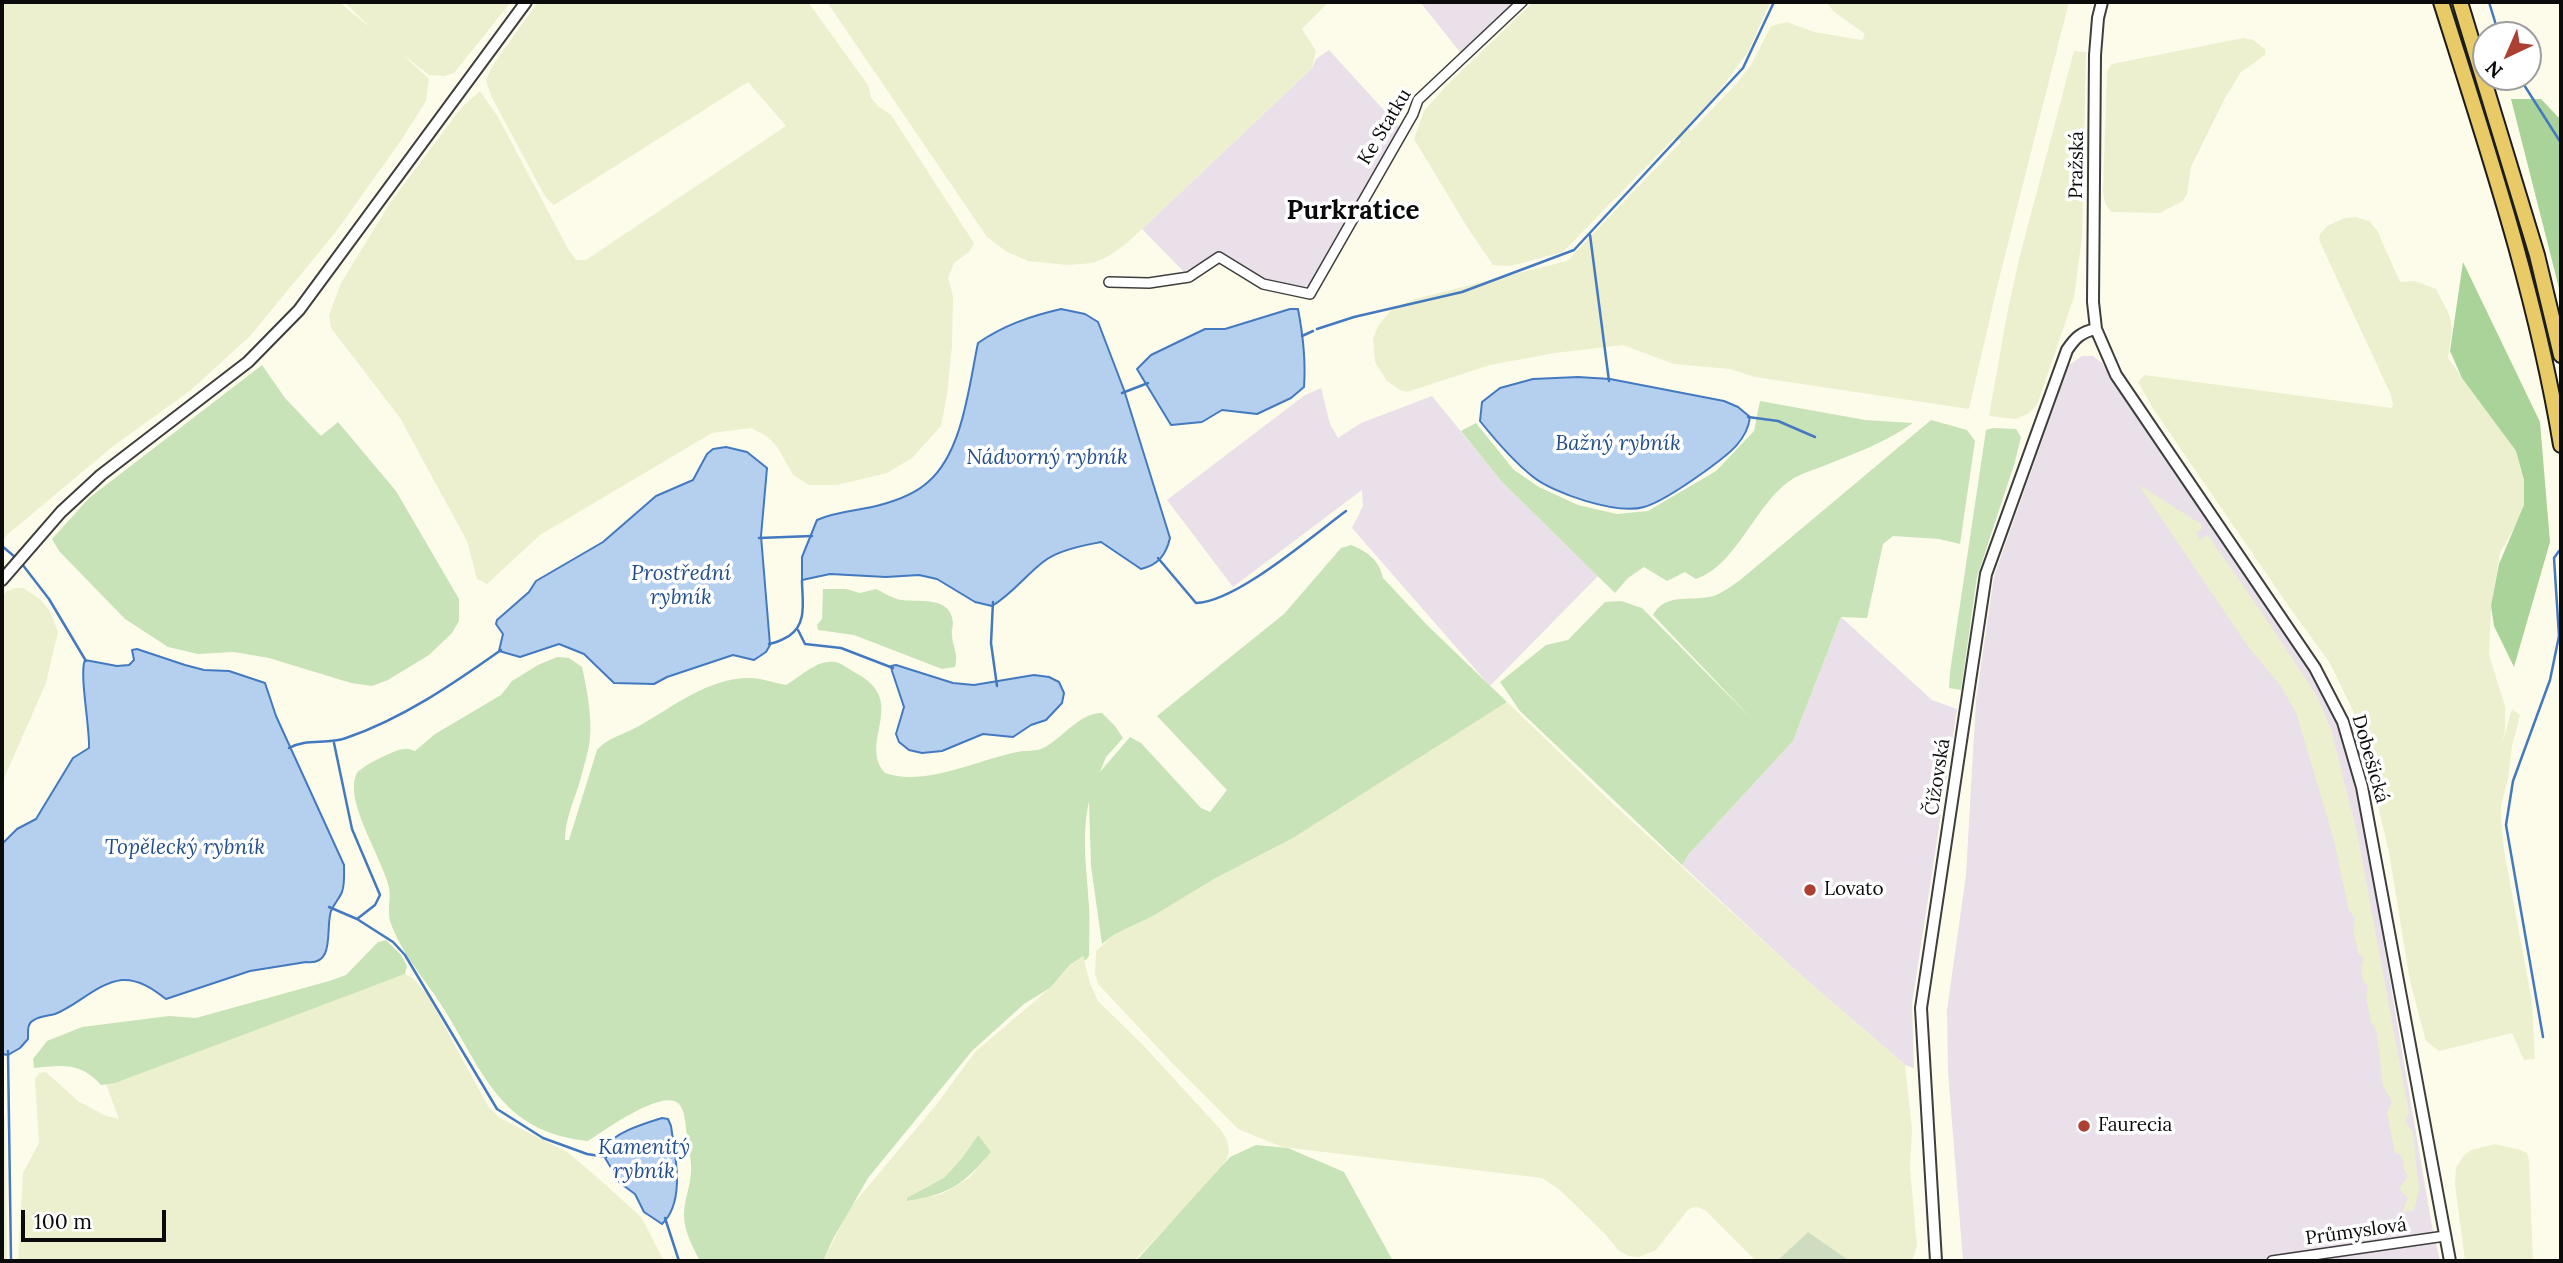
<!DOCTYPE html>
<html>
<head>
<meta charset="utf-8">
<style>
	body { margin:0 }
	#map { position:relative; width:2563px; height:1263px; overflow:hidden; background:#fdfceb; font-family:Lora,serif }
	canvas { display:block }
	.frame { position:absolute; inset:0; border:4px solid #0b0b0b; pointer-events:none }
	.north { position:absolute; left:2472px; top:21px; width:70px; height:70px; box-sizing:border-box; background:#fff; border:2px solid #9d9d9d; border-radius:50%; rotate:224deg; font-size:19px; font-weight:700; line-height:28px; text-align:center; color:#0b0b0b }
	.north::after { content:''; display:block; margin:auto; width:24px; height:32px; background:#ac4032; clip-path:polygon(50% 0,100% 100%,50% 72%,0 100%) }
	.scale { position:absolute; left:21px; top:1210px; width:145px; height:32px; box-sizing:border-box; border:4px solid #0b0b0b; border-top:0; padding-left:9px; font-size:21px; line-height:24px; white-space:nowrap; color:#0b0b0b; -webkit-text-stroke:5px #fff; paint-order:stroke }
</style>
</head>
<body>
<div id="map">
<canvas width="2563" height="1263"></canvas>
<div class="frame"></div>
<div class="north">N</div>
<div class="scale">100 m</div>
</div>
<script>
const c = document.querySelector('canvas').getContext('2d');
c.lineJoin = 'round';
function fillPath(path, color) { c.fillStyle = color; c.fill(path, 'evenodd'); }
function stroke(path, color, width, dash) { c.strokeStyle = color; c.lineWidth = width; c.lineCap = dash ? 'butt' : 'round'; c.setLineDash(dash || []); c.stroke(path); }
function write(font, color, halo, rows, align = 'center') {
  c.font = font + ' Lora,serif'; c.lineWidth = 7; c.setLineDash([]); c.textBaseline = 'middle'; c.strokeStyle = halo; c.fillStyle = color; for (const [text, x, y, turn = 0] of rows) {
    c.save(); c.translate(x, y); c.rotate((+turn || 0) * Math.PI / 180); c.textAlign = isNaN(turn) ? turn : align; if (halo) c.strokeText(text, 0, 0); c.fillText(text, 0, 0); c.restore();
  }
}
const industrial = new Path2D(`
	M1420,2H1522L1464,57Z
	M1329,50L1403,131L1310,294H1297L1225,263L1189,277L1142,229L1312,68L1316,59Z
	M2082,356H2093L2102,363L2311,671L2337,724L2355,788L2368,852L2432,1226L2440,1261H1963L1948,1072L1947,1010L1966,875L1976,700L1994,576L2069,365Z
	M1321,388L1330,424L1338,438L1361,423L1432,396L1502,482L1598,576L1490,686L1352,528L1363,506L1362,490L1233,587L1167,500L1305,395Z
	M1841,617L1932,700L1957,709L1912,1004L1914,1068L1905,1065L1795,970L1682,865L1688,855L1793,741Z`);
const farmland = new Path2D(`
	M2,2H339L371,28L344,2H511L454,73L444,76L429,75L401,53L429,79L426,101L402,139L335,233L250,336L191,390L112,447L7,535L2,543Z
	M538,2H808L868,85L871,98L878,106L891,115L974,243L969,252L954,263L948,278L953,296L952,346L947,395L941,426L912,458L887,473L837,485H809L793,475L778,448L768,437L751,428L712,433L540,535L487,584L477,579L467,541L400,418L331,328L330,321L329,315L341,283L390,203L461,108L480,91L498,117L568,249L576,260H586L786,126L748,82L554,205L546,198L491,96L486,80L492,66Z
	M827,2H1329L1302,29L1316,51L1312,68L1126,244L1107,257L1093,263L1068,265L1028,261L1007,252L987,237Z
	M1533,2H1770L1748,52L1716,95L1687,126L1691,131L1736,84L1751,65L1771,26L1787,22L1814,32L1862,40L1865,34L1833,11L1826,2H2069L1998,283L1969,409L1755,377L1730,369L1674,364L1623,345L1555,353L1490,365L1407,392L1400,390L1387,381L1375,362L1373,339L1378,326L1391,310L1415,299L1567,261L1681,142L1674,138L1563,252L1511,266L1493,265L1469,230L1414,139L1424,111L1446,86Z
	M2243,38L2253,40L2265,49V55L2241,72L2225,98L2191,167L2187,194L2183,201L2160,213L2111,212L2105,203L2103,191L2107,71L2112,64Z
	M2074,51L2086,52L2082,237L2074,297L2037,405L2028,414L2015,419L1989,416L2007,314L2019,259Z
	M2356,217L2369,221L2377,230L2400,282L2415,281L2436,289L2450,316L2452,330L2448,358L2516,451L2524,480V505L2520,517L2500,553L2491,609L2489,655L2505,706V730L2501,747L2512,709L2520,715L2512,746L2508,780L2501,805V818L2504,850L2532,1002L2535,1059L2524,1060L2512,1033L2439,1051L2426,1041L2410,981L2389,853L2364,745L2353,711L2330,663L2287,604L2154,410L2138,382L2144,375L2392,408L2393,404L2391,395L2319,240L2320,234L2327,226L2345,218Z
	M2139,485L2201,524L2203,528L2196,533L2200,540L2207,535L2210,538L2265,617L2317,696L2331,729L2358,837L2409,1113L2405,1121L2413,1133L2419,1191L2414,1210L2405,1212L2403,1210L2408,1198L2400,1190L2401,1186L2408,1176L2404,1169L2402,1156L2395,1153L2387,1112L2391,1105V1099L2383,1086L2377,1033L2371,1022L2366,997L2368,986L2363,982L2361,967L2364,958L2358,953L2354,933L2355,917L2349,911L2334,840L2296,712L2280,685L2247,645Z
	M14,588H23L40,599L50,611L58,632L46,683L2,783V598L6,592Z
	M1507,702L1611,802L1795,970L1905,1065L1912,1129L1910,1168L1917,1246L1912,1261H1849L1808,1232L1777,1261H1756L1705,1210L1697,1207L1691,1208L1687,1211L1656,1250L1639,1257L1629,1256L1619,1251L1604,1233L1560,1190L1542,1178L1282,1147L1238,1129L1174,1065L1098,984L1095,973L1096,951L1115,934L1153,916L1214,879L1293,838Z
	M1083,956L1090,983L1098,1001L1142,1044L1221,1130L1227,1140L1229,1150L1227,1158L1218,1173L1134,1261H823L850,1208L936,1105L975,1052L1050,988L1071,965ZM977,1136L991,1152L969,1178L942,1194L908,1201L926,1187L945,1177L962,1158Z
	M405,974L413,978L427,994L488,1106L500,1118L567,1152L597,1177L642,1218L664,1261H18L23,1173L39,1143L35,1079L39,1073L46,1072L78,1101L106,1116L119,1119L106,1084Z
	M2,1112L5,1118L7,1261H2Z
	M2495,1144L2521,1150L2527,1153L2529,1160L2533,1261H2465L2455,1185L2456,1168L2464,1155L2471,1150Z`);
const green = new Path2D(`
	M262,365L285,398L321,436L338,422L396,491L459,599V621L452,633L429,655L388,680L372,686L351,683L269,658L234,652L198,654L168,647L125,619L59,551L52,539L89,498Z
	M1760,401L1865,420L1913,423C1886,442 1856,453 1826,465C1815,470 1801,473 1791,480C1755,504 1737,565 1696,579L1685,572L1667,581L1644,567L1628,578L1615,593L1502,482L1461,431L1476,423L1514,470L1539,487L1578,505L1617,514L1648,511L1716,471L1754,431Z
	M1931,420L1967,430L1975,441L1960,544L1939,539L1893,536L1883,544L1867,618L1841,617L1793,741L1688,855L1682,865L1520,711L1500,682L1546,645L1568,640L1605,602L1621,601L1642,608L1753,720L1653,615C1665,593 1689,601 1709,597C1719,596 1731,586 1739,581Z
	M1993,428L2016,429L2021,437L2014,465L1977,577L1961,690L1949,688L1950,672L1986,430Z
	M1351,545C1368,552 1379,560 1383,578L1428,626L1507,702L1293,838L1214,879L1153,916L1115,934L1102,944L1091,866L1089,801C1081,837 1087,870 1089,906C1090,922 1089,939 1089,956L1085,961L1083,956L1070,965L1050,988L1024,1004L972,1051L868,1178L833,1239L823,1261H700C693,1247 684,1232 684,1215C684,1201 690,1187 691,1173C692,1161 688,1147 687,1135C685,1126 686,1112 679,1104C664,1087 603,1131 588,1141C498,1132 483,1069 440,1003C422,975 401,953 390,921C387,909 392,895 388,884C380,856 351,810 354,783C354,782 356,774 357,773C362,766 396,749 404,749C408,748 411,750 415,751L435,734L501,695L512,681L538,665L557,657L569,658L582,667C587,689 592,716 590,738C589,752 583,768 580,781C574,801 565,819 565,840H569L597,750C607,738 625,734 639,726C674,706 711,676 753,678C764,679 775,683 786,685C800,677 817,659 835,662C841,663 849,669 854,672C911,701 857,741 885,773C924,787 978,760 1017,752C1025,750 1035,752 1043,748C1062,739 1080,712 1102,713L1115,726L1123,738L1106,757L1100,772L1130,737L1141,743L1201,808L1210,812L1227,790L1157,716L1284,614L1341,548Z
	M823,589H846L860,593L876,589C883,592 890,597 897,599C914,604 951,593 953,623C953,627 951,631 952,634C952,646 959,654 955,667L942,669L854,635L818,630L817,625L822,619Z
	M386,940L401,955L407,966L405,974L115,1083L101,1085C81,1062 61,1065 34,1068L33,1059L47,1041L82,1027L169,1016L196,1018L329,981L346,975L378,942Z
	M978,1135L991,1152C963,1185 950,1194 907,1201V1198L945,1177L962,1158Z
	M1256,1145L1288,1148L1344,1172L1393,1261H1136L1230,1157Z`);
const forest = new Path2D(`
	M2511,99H2541L2561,120V296Z
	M2463,262L2540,422L2550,542L2514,667L2494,626L2491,606L2499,564L2524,505V480L2516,451L2462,378L2450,351Z`);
const cemetery = new Path2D(`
	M1808,1232L1844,1257L1849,1261H1777Z`);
const water = new Path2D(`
	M1061,309L1085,314L1098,322L1124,390L1170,538C1166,555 1158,565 1141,569L1101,542C1082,546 1058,550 1043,562C1025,576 1012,594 992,606L975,602L937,579L919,575L886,577L830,574L802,580V557L817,520C836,511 859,511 880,505C895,501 916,493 928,482C963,452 969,385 978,343C1004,325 1031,316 1061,309Z
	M1290,309H1298C1303,335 1306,360 1304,387L1291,398L1257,414L1222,410L1202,422L1171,425L1137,369L1151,355L1205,329H1225Z
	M1578,377L1610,379L1724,401L1738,407L1750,417C1747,443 1724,457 1704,472C1690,482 1659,503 1644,507C1617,515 1552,493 1532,476C1512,460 1496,441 1480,421L1482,402L1500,388L1533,379Z
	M726,447L747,452L767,468L761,536L770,645L766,652L754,660L733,655L667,677L654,684L614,683L584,654L559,644L520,657L499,651L503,634L496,624L497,620L529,592L536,581L603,542L656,496L693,480L707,454L713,449Z
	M137,649L185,665L204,670L229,671L265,683L276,716L344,865C344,873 345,884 342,892C339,899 334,904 331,911C325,929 336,966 306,962L250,971L166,999C153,989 139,979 122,980C97,983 77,1006 55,1014C48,1016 40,1016 34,1020C27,1023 28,1031 28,1039L20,1048L8,1055L2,1054V844L17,829L36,819L73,758L89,748C90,728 79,673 85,660L117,666L129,665L134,660L132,650Z
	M896,665L953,683L974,685L1034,675L1049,677L1059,682L1064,693L1062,703L1046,720L1031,725L1013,737L983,734L942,751L922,753L909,750L899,742L896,734L904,707L892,671L891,666Z
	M662,1118L668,1119L671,1126C675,1155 686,1201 662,1224L644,1212L635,1194L620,1183L604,1156L603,1149C615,1132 643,1124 662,1118Z`);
const stream = new Path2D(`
	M2489,2L2499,35
	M2519,77L2561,143
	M1590,235L1609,381
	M1317,329L1354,317L1462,292L1574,250L1743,68L1774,2
	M1302,336L1313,331
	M1122,393L1148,383
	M1748,417L1778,421L1815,437
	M759,538L812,536
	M2,546L15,557
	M1158,558L1196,603C1236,602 1312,536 1346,511
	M22,564L49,599L86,661
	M993,602L991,643L997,686
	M798,630L805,644L841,648L893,668
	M769,644C777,643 782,640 789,636C808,623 802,600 802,580
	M289,748C306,738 327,745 346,738C402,719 453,684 501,650
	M329,907L357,919L375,905L380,895L352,829L334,743
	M357,919L393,942L405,955L497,1109L543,1138L587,1154L606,1157
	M2543,1037L2506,825L2513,781L2550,680L2559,636L2554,558L2559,551
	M8,1051L11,1261
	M665,1218L679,1261`);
const minor = new Path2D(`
	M1109,282L1149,283L1189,277L1219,257L1263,284L1310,294L1413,114L1418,100L1522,2
	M2272,1261L2445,1236`);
const tertiary = new Path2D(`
	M2102,2L2098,18L2095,55L2093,302L2096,329L2116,375L2315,668L2343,722L2362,787L2450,1261
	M2,580L61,512L101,475L248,362L299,310L526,2
	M1936,1261L1921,1008L1986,574L2067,350C2075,338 2081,332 2096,329`);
const trunk = new Path2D(`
	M2441,2C2487,148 2536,293 2561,445
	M2460,2L2537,255L2561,355`);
const markers = [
	[1810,890,7,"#ac4032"],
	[2084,1126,7,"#ac4032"]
];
const streetNames = [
	["Ke Statku",1385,127,-59],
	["Pražská",2077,165,-89],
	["Dobešická",2370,759,74],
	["Čížovská",1938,777,-81],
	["Průmyslová",2356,1232,-8]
];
const poiNames = [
	["Lovato",1824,890],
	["Faurecia",2098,1126]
];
const waterNames = [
	["Bažný rybník",1618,444],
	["Nádvorný rybník",1047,458],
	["Prostřední",681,574],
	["rybník",681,598],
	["Topělecký rybník",185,848],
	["Kamenitý",644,1148],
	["rybník",644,1172]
];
const districtNames = [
	["Purkratice",1353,212]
];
fillPath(industrial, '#e9e0e9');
fillPath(farmland, '#edf0ce');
fillPath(green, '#c8e3b8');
fillPath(forest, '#aad399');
fillPath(cemetery, '#cedcbf');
fillPath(water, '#b5d0ef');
stroke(water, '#4379bf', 2);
stroke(stream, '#4379bf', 2.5);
stroke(minor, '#3e3e3e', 12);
stroke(tertiary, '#3e3e3e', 14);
stroke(trunk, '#1c1c1c', 18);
stroke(minor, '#fff', 9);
stroke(tertiary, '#fff', 10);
stroke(trunk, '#e8ca66', 14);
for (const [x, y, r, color] of markers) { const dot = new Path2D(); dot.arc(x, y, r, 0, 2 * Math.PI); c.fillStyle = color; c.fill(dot); stroke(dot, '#fff', 2.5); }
write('19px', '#0b0b0b', '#fff', streetNames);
write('19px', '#0b0b0b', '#fff', poiNames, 'left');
write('italic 21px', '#224e8f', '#fff', waterNames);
write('bold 26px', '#0b0b0b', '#fff', districtNames);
</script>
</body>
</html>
